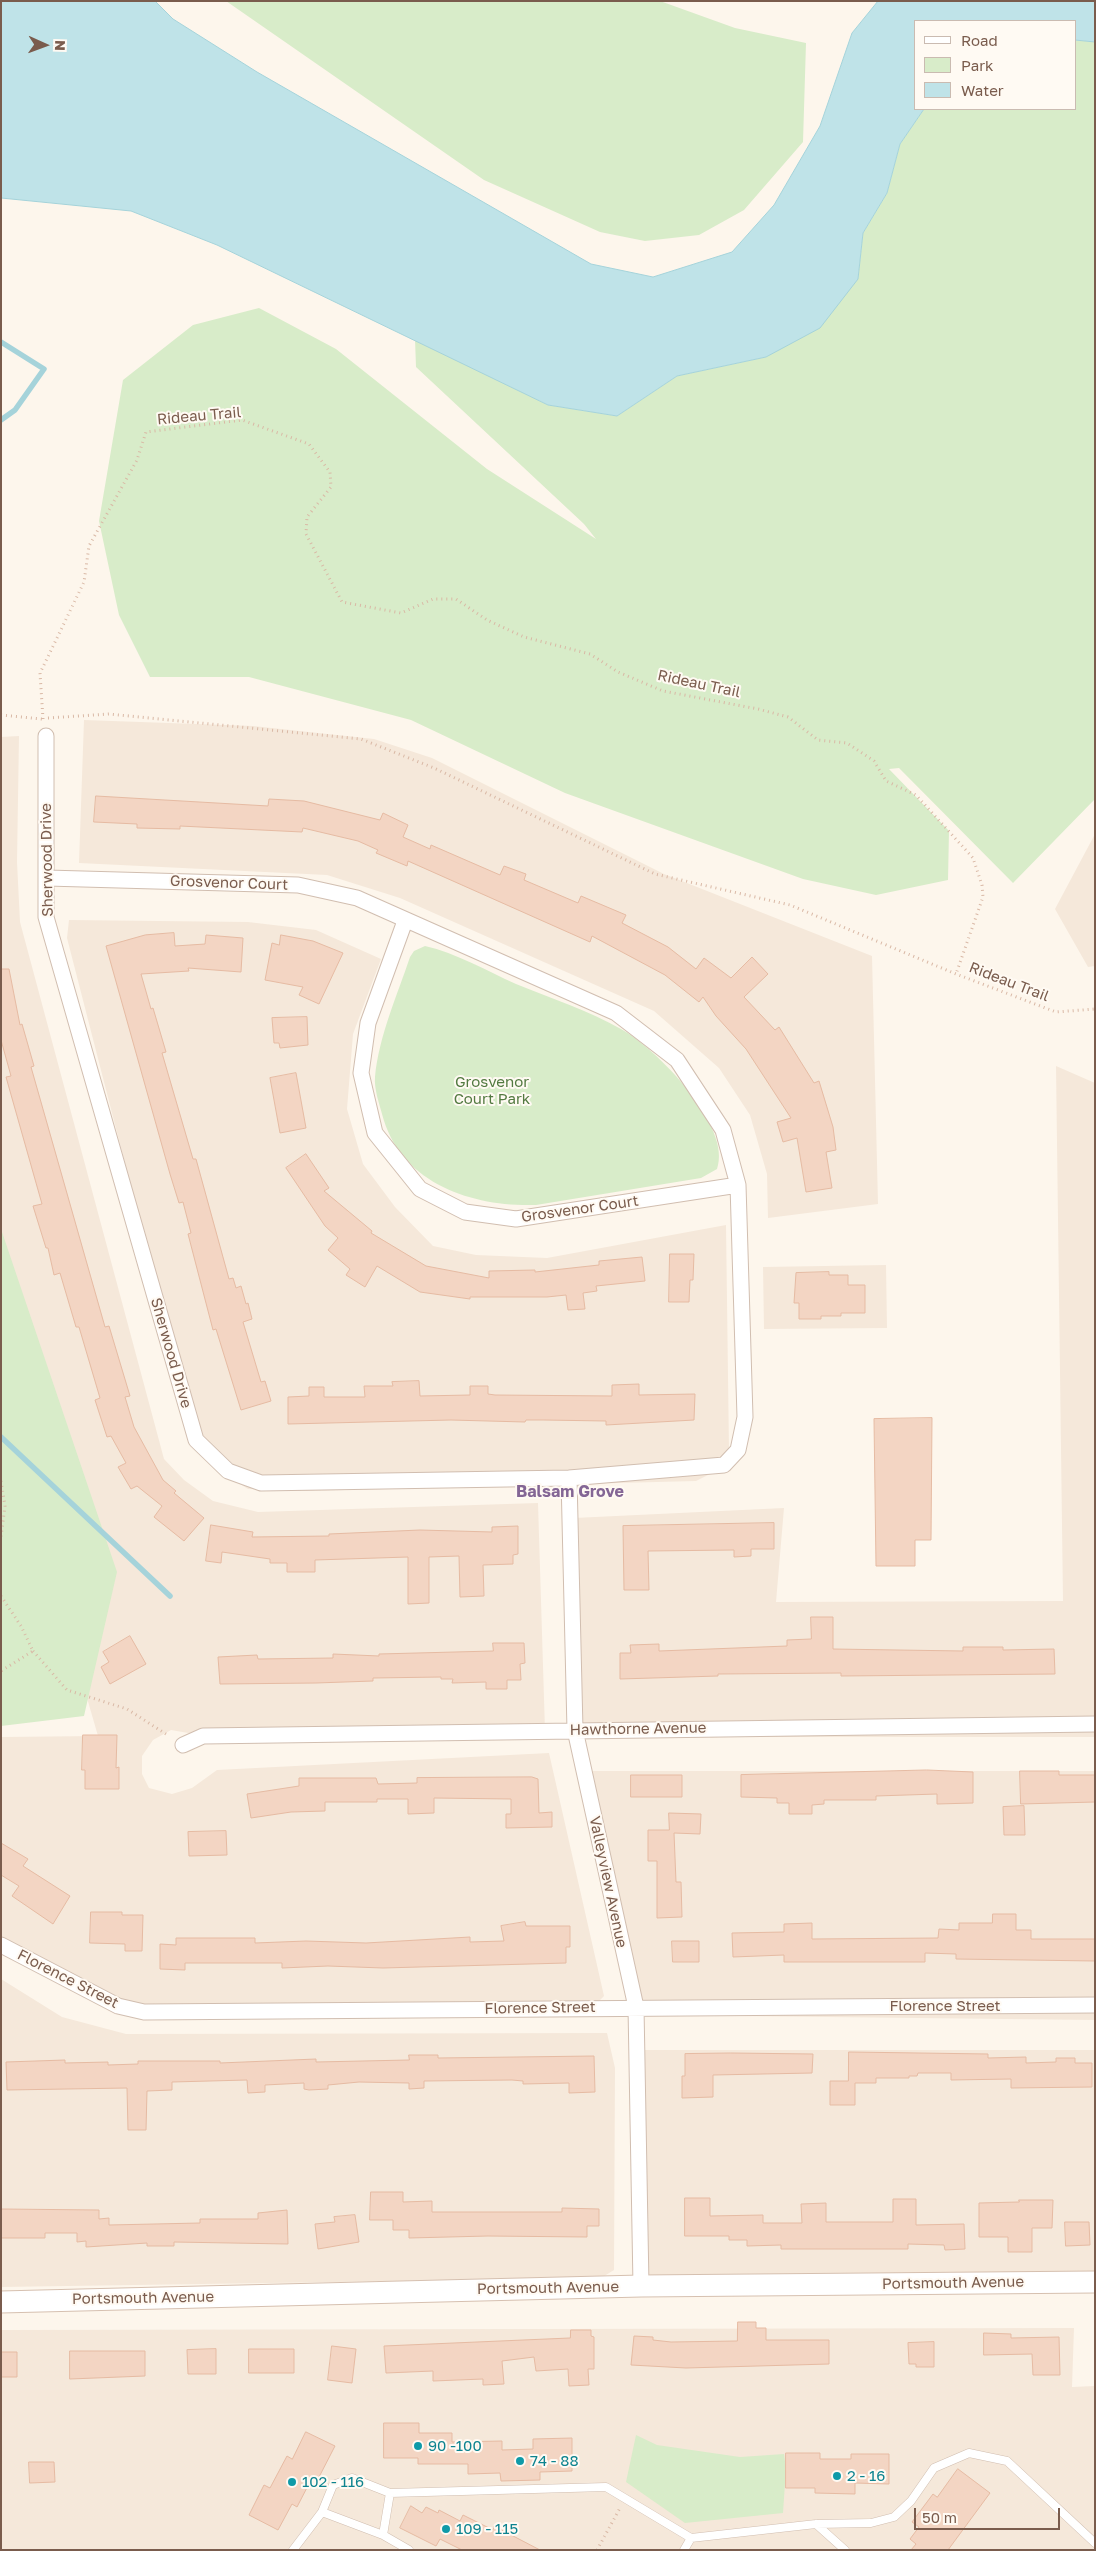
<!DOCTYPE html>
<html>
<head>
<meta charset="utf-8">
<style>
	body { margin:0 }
	#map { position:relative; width:1096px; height:2551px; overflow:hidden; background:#fdf6ec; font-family:"Golos Text",sans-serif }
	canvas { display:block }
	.frame { position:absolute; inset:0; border:2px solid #7a5c4d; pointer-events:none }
	.legend { position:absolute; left:914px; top:20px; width:162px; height:90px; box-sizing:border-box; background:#fffaf3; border:1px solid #cabbb1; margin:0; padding:6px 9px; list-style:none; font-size:15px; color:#7a5c4d }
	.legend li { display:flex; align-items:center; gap:10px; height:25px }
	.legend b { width:25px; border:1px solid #cabbb1 }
	.north { position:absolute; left:20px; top:20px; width:50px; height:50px; -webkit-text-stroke:4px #fffaf3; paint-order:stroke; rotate:92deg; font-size:14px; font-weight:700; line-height:20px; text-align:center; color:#7a5c4d }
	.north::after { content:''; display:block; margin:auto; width:18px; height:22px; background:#7a5c4d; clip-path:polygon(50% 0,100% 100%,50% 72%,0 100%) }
	.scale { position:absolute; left:914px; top:2508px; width:146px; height:22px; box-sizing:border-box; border:2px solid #7a5c4d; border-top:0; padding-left:6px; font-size:15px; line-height:18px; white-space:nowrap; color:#7a5c4d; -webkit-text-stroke:4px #fffaf3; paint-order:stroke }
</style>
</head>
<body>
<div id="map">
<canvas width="1096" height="2551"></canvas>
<div class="frame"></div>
<ul class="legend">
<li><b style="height:6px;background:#fff"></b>Road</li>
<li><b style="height:14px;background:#d8ecc9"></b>Park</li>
<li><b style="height:14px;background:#bfe3e8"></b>Water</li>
</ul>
<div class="north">N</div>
<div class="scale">50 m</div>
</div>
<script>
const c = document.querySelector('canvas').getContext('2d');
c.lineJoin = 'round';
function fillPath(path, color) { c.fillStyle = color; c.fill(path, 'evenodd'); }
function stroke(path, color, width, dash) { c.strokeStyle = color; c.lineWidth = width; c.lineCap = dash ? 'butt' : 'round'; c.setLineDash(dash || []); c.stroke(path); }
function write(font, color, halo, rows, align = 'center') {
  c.font = font + ' "Golos Text",sans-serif'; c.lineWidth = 4; c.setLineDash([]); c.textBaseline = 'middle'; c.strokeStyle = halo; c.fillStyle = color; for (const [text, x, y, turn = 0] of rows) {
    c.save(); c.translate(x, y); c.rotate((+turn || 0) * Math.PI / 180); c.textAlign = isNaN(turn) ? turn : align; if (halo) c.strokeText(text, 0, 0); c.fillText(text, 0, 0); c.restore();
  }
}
const residential = new Path2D(`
	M84,720L253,726L374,739L432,758L664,874L872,956L878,1204L768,1218L767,1174L750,1115L719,1068L654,1011L400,898L327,875L79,863Z
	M19,736L17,862L20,922L164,1459L184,1480L213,1501L258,1512L538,1503L545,1731L194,1734L171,1730L153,1740L142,1756V1774L149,1788L172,1794L192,1788L217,1770L549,1753L604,1996L598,2002L133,2006L1,1947V1737L98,1736L1,1401V737Z
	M1095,834V966L1088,967L1055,909Z
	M69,920L248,922L316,930L381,959L353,1034L347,1109L363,1164L395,1207L433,1246L476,1255L547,1258L726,1225L729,1451L718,1470L696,1481L306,1491L248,1489L212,1466L192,1424L67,938Z
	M1056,1066L1095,1083V1737H610L590,1735L579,1716L574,1518L784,1508L776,1602L1063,1601Z
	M886,1265L887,1328L764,1329L763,1267Z
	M591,1771H1095V2020L649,2015L631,1999Z
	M1,1979L62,2017L126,2034L607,2033L615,2068L614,2270L601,2278L1,2287Z
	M640,2050H1095V2280L646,2282Z
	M1074,2328L1072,2387L1095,2386V2550H1V2330Z`);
const green = new Path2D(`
	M226,1H660L735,28L806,43L803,142L744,210L699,235L645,241L600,232L484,180Z
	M1075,40L1095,42V799L1013,883L899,768L889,769L949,831L948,880L876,895L803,879L565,793L411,720L249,677H150L119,615L99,521L123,380L193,325L259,308L336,349L487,469L596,539L584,524L416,367L415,339L548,405L617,416L677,376L766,357L858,279L863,233L887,193L900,144L924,109H1075Z
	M425,946C456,953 487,971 516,984C551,998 589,1011 621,1029C656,1048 733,1127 717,1169L701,1178L536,1205C471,1207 400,1183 382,1114C379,1103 374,1089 375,1077C379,1036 397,996 410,957L414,951Z
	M1,1229L117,1572L84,1716L1,1726Z
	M636,2435L657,2445L740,2457L784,2454L786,2469L783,2513L685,2523L626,2482Z`);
const water = new Path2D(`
	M1,1H155L173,19L257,72L591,264L653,277L732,252L774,205L820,126L852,33L878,1H1095V42L1075,40V21H915V109H924L900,144L887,193L863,233L858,279L820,328L766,357L677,376L617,416L548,405L217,245L131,211L1,198Z`);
const stream = new Path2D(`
	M1,342L44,369L15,410L1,420
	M1,1437L170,1596`);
const building = new Path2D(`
	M96,796L268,806L269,799L304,801L380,820L383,813L408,825L403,837L430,849L431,845L500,875L504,866L526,874L524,880L578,903L581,896L626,915L622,923L668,947L696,969L704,958L731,978L752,957L768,974L744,997L775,1030L779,1027L814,1083L819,1081L833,1127L836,1150L826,1152L832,1188L806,1192L797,1138L783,1142L777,1122L791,1118L746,1049L716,1016L703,997L699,1002L665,975L592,936L590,942L408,861L407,866L376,853L378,850L358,841L303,828L302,832L180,826V829L137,828V824L94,822Z
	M174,933L175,946L205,944L206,935L243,938L241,972L188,968L189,971L141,974L151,1009L153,1008L166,1052L162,1053L193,1159H196L229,1279L233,1278L236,1288L241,1286L246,1304L248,1303L252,1319L243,1322L261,1382L265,1381L271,1401L241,1410L216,1329L213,1330L188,1234L191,1233L183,1202L179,1203L170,1174L106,946L145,935Z
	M281,935L313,941L343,953L319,1004L299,995L303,987L265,980L272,943L279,945Z
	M1,969H9L20,1025L22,1024L34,1066L31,1067L105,1327L109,1326L130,1396L125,1397L134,1427L163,1480L176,1491L174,1493L204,1518L184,1541L154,1517L162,1506L137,1486L131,1489L118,1467L126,1463L111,1436L107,1437L95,1400L100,1398L79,1327H76L60,1273L54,1275L48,1248H46L33,1206L42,1204L6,1077L11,1076L1,1040Z
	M307,1017L308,1045L280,1048L279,1043H274L272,1018Z
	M296,1073L306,1128L280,1133L270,1078Z
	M306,1154L329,1188L324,1191L372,1231L371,1233L426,1266L489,1278V1271L535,1270V1272L599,1265V1261L642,1257L645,1281L596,1286L597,1291L583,1293L585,1309L568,1310L566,1295L547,1297H470V1299L420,1292L377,1266L365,1287L346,1275L350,1269L328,1250L338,1238L325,1226L286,1168Z
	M670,1254H694L693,1280H690L689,1302H669Z
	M829,1272V1275H848V1285H865V1313H841V1316H821V1319H799V1303H794L796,1273Z
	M419,1381L420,1396L470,1395V1386H488V1394L495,1395L612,1396V1385L639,1384V1395L695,1394L694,1420L606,1425V1421L544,1420H526L525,1422L451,1420L288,1424V1397L309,1396V1387H324V1397H365L364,1386H393L392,1382Z
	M932,1418L931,1540H915V1566H876L874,1419Z
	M774,1523V1549H751V1556L734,1557V1550L648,1551L649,1590H624L623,1526Z
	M211,1525L253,1532L252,1537L329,1536V1534L420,1530L492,1532V1527L518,1526V1554L513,1555V1564L483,1565L484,1596L460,1597L459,1556L429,1557V1603L408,1604V1557L315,1560V1572H287V1563H270V1559L222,1552L221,1563L206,1561Z
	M811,1617H833V1649L963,1651V1647H1003V1650L1054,1649L1055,1674L841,1676V1673L718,1674V1676L620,1679V1653H631L630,1645L659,1644V1651L787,1646V1640L811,1639Z
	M130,1636L146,1664L110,1684L101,1667L109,1662L103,1652Z
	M493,1643H524L525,1663L520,1664L521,1680H507V1689H486V1682L452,1683L453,1679H441V1677L373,1678V1681L316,1683L220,1684L218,1657L257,1655L258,1659L333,1658V1654L379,1656V1654L493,1651Z
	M83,1735H117L116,1768L119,1767V1789H85V1770H82Z
	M927,1770L973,1772V1803L937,1804V1794L876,1796V1800H824V1804L812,1805V1814H789V1803H777V1798L741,1797V1775Z
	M1020,1771H1059V1775H1095V1802L1021,1804Z
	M631,1775H682V1797H631Z
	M532,1777L538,1779L539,1813L552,1812V1827L506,1828V1814H511V1799L434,1798V1813L408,1814V1799H377V1802H325V1811L291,1812L251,1818L247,1794L299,1786V1778H376L378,1784L417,1783V1778Z
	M1024,1806L1025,1835H1004L1003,1807Z
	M669,1813L701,1814L700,1834L674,1833L676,1882H681L682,1917L657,1918V1861H648V1830H669Z
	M226,1831L227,1855L189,1856L188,1832Z
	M1,1843L28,1859L23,1866L70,1896L53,1924L12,1896L19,1886L1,1875Z
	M91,1912H122V1915H143L142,1951H125V1944L90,1943Z
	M993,1914H1016V1930H1031V1939H1095V1961L956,1959V1954L925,1953V1962H784V1955L733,1957L732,1933L784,1932V1924L812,1923V1939L938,1938L939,1929L959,1930V1923H992Z
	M525,1922L526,1926H570V1947H566V1963L383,1968L328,1966L282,1968V1963H185V1970L160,1969V1944L176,1945V1938H255V1943L306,1941L366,1943L470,1937V1942L504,1941L501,1926Z
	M672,1941H699V1962H673Z
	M849,2052L988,2054V2058L1026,2057V2063L1056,2062V2058H1075V2063H1092V2087L1011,2088V2079L951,2080V2073H918L917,2076H909V2078H876V2083H855V2105H830V2081H848Z
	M731,2053L813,2054L812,2073L713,2075V2097L682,2098V2076H685V2054Z
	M409,2055H438V2058L594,2056L595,2092L569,2093V2083L523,2084V2081L512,2080L424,2081V2088L409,2089V2083L359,2082L328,2085V2089L309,2090L304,2089V2083L265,2085V2092L248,2093L247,2080L172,2082V2090L147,2091L146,2130H128L127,2088L7,2090L6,2062L65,2060V2063L108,2062V2065L138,2064V2061H220V2063L316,2059V2062L409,2060Z
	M371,2192H403V2202L432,2201V2212H562V2208L599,2209V2226H587V2237L488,2236L409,2238V2230H393V2220H370Z
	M685,2198H710V2216L763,2215V2223H802L801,2204L826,2203V2222H893V2199H916V2225L964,2224L965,2249L945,2250L944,2245L908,2244V2249H781V2245L747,2246V2240H729V2236H685Z
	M1019,2200H1053L1052,2228H1032V2252H1008V2237H979V2203L1019,2202Z
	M1,2209L99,2210V2219L109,2218V2225L200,2223V2219H258V2213L287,2210L288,2244L174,2242V2246H147V2243L86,2247V2241L77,2242V2233H45V2238H1Z
	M355,2215L359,2242L318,2249L315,2224L335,2222L334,2217Z
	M1065,2222H1089L1090,2245L1066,2246Z
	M738,2322H756V2328H766V2340H829V2364L686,2368L631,2365L634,2336L653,2337V2340L671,2342L737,2341Z
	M571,2330H591V2336L594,2337V2369H588L589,2385L569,2386L568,2369L536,2371L534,2357L502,2361L504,2384L483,2385V2379L433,2381V2371L386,2373L384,2346L570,2338Z
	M984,2333L1011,2334V2338L1059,2337L1060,2375H1033L1032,2354L984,2355Z
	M934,2342V2367H916V2364H909L908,2343Z
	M332,2346L356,2349L352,2383L328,2380Z
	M216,2349V2374H188L187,2350Z
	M249,2349H294V2373H249Z
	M70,2351H145V2376L70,2379Z
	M1,2352H17V2377H1Z
	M384,2423H419V2433H452V2442L502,2441V2450L533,2449V2439L572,2438V2471L540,2472V2480L501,2481L500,2473L468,2474V2464H418V2458H384Z
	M306,2432L335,2446L318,2479L313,2476L297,2507L292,2504L278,2530L249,2515L264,2485L270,2488L287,2456L292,2459Z
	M786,2453H820V2459H851V2454H889V2484L855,2483V2494L815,2493V2488H786Z
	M29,2462H54L55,2482L30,2483Z
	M958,2469L990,2493L948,2550H911L916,2544L910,2539L919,2527L912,2522L933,2494L937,2497Z
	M411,2506L422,2513L426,2507L438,2513L439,2510L460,2521L463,2515L493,2530L494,2526L540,2550H462L440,2539L436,2546L400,2528Z`);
const path = new Path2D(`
	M1,715L42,719
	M48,718L109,714L361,739L434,768L655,874L790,905L956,974L1056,1012L1095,1009
	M43,719L40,673L84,582L89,546L137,460L146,432L242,420L309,444L330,472L331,487L307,517L306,534L342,602L401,613L433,599H456L487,620L524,637L590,654L618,672L663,691L758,709L788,717L818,740L847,743L874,761L886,781L916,795L973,858L982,885L983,897L956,974
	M1,1481L5,1506L1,1537
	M1,1596L21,1626L33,1651L1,1671
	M33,1651L67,1690L127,1709L169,1736
	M597,2550L620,2508`);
const lane = new Path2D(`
	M322,2512L383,2535
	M816,2524L845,2550
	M293,2550L322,2512L333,2485L352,2478L390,2493
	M409,2550L383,2535L390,2493L606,2487L691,2538L816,2524L871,2523L894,2517L911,2501L934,2468L969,2453L1007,2461L1095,2543
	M684,2550L691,2538`);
const street = new Path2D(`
	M46,736V917L196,1440L228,1471L261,1483L569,1478L724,1465L738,1450L745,1417L738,1185L723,1130L677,1060L616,1013L357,898L298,885L47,878
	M405,921L368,1023L361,1073L375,1133L420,1189L465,1212L516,1219L738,1185
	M569,1478L575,1730L636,2007L641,2286
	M183,1745L203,1736L1095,1724
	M1,1945L118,2006L144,2012L1095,2005`);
const secondary = new Path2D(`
	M1,2302L641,2286L1095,2282`);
const markers = [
	[418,2446,5,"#0f9aa8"],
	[520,2461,5,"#0f9aa8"],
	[837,2476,5,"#0f9aa8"],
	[292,2482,5,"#0f9aa8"],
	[446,2529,5,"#0f9aa8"]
];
const streetNames = [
	["Rideau Trail",199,416,-5],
	["Rideau Trail",699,684,12],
	["Sherwood Drive",47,860,-91],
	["Grosvenor Court",229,883,2],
	["Rideau Trail",1009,982,21],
	["Grosvenor Court",580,1209,-8],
	["Sherwood Drive",171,1353,74],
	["Hawthorne Avenue",638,1729,-1],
	["Valleyview Avenue",608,1882,78],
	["Florence Street",68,1979,27],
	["Florence Street",945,2006],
	["Florence Street",540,2008,-1],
	["Portsmouth Avenue",953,2283,-1],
	["Portsmouth Avenue",548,2288,-1],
	["Portsmouth Avenue",143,2298,-1]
];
const parkNames = [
	["Grosvenor",492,1082],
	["Court Park",492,1099]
];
const cultureNames = [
	["90 -100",428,2446],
	["74 - 88",530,2461],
	["2 - 16",847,2476],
	["102 - 116",302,2482],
	["109 - 115",456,2529]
];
const neighbourhoodNames = [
	["Balsam Grove",570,1492]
];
fillPath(residential, '#f5e8da');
fillPath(green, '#d8ecc9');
fillPath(water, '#bfe3e8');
stroke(water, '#a5d3da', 1);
stroke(stream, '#a5d3da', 5.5);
fillPath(building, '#f3d5c3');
stroke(building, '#e6bba3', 1);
stroke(lane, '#d1beb0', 9);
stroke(street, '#d1beb0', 17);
stroke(secondary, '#d6c0b0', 23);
stroke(path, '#d9b8a5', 3, [1, 4]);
stroke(lane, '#fff', 8);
stroke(street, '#fff', 15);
stroke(secondary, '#fff', 21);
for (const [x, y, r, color] of markers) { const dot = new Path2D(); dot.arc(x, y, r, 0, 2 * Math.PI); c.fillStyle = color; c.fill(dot); stroke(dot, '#fffaf3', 2); }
write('15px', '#7a5c4d', '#fffaf3', streetNames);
write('15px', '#537a41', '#fffaf3', parkNames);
write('15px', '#0d838f', '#fffaf3', cultureNames, 'left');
write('bold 16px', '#846695', '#fffaf3', neighbourhoodNames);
</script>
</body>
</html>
